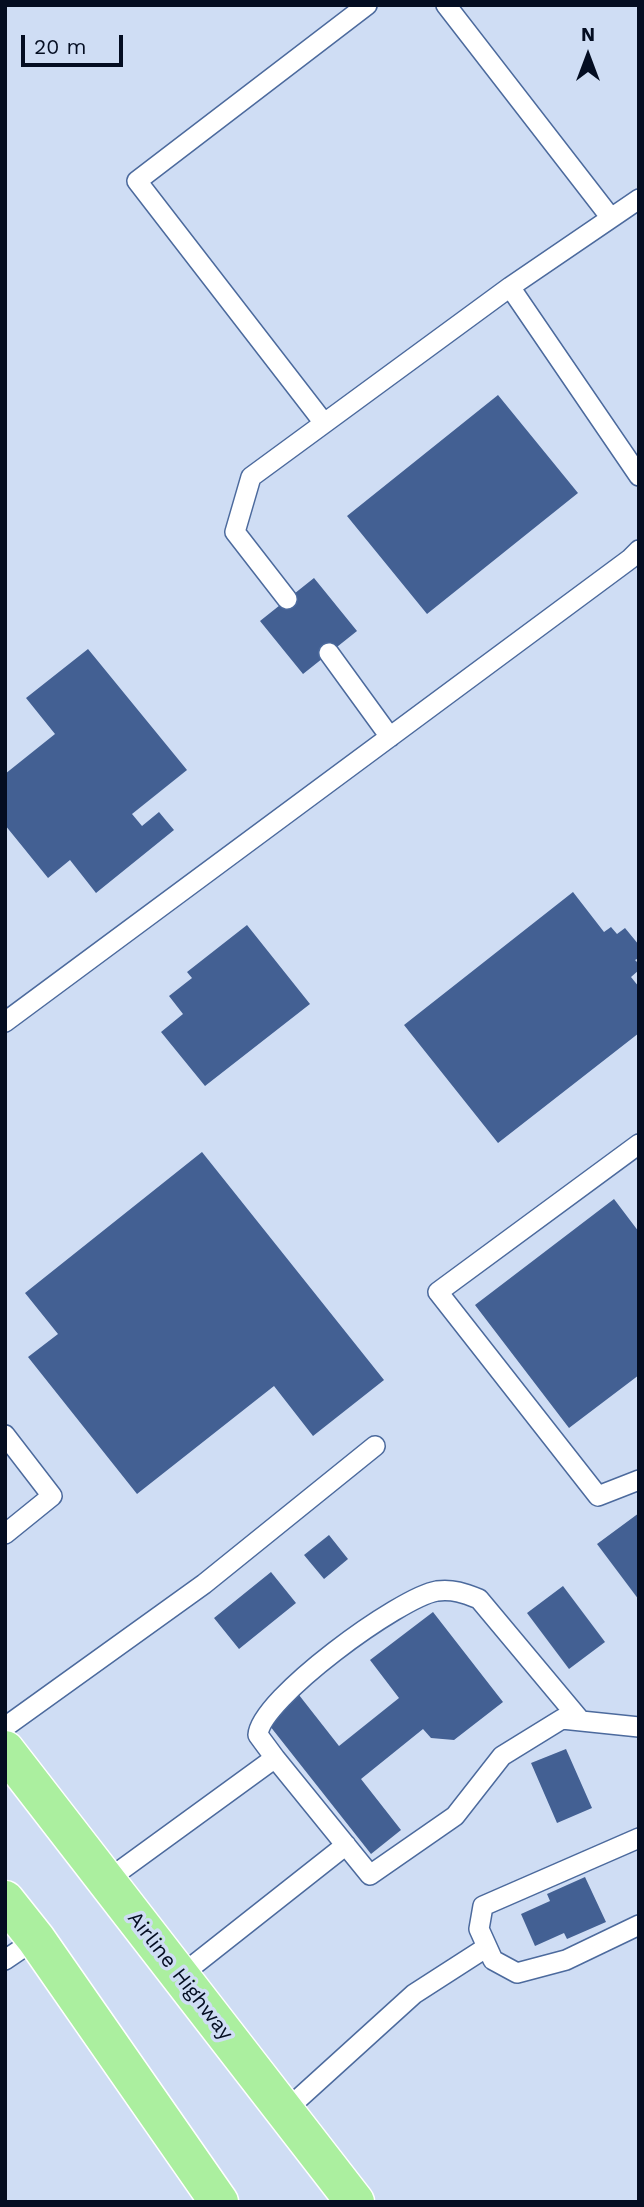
<!DOCTYPE html>
<html>
<head>
<meta charset="utf-8">
<style>
	body { margin:0 }
	#map { position:relative; width:644px; height:2207px; overflow:hidden; background:#cfddf4; font-family:"Work Sans",sans-serif }
	canvas { display:block }
	.frame { position:absolute; inset:0; border:7px solid #040d21; pointer-events:none }
	.north { position:absolute; left:553px; top:21px; width:70px; height:70px; -webkit-text-stroke:5px #cfddf4; paint-order:stroke; rotate:0deg; font-size:19px; font-weight:700; line-height:28px; text-align:center; color:#040d21 }
	.north::after { content:''; display:block; margin:auto; width:24px; height:32px; background:#040d21; clip-path:polygon(50% 0,100% 100%,50% 72%,0 100%) }
	.scale { position:absolute; left:21px; top:35px; width:102px; height:32px; box-sizing:border-box; border:4px solid #040d21; border-top:0; padding-left:9px; font-size:21px; line-height:24px; white-space:nowrap; color:#040d21; -webkit-text-stroke:5px #cfddf4; paint-order:stroke }
</style>
</head>
<body>
<div id="map">
<canvas width="644" height="2207"></canvas>
<div class="frame"></div>
<div class="north">N</div>
<div class="scale">20 m</div>
</div>
<script>
const c = document.querySelector('canvas').getContext('2d');
c.lineJoin = 'round';
function fillPath(path, color) { c.fillStyle = color; c.fill(path, 'evenodd'); }
function stroke(path, color, width, dash) { c.strokeStyle = color; c.lineWidth = width; c.lineCap = dash ? 'butt' : 'round'; c.setLineDash(dash || []); c.stroke(path); }
function write(font, color, halo, rows, align = 'center') {
  c.font = font + ' "Work Sans",sans-serif'; c.lineWidth = 7; c.setLineDash([]); c.textBaseline = 'middle'; c.strokeStyle = halo; c.fillStyle = color; for (const [text, x, y, turn = 0] of rows) {
    c.save(); c.translate(x, y); c.rotate((+turn || 0) * Math.PI / 180); c.textAlign = isNaN(turn) ? turn : align; if (halo) c.strokeText(text, 0, 0); c.fillText(text, 0, 0); c.restore();
  }
}
const building = new Path2D(`
	M498,395L578,493L427,614L347,516Z
	M314,578L357,631L303,674L260,621Z
	M88,649L187,770L132,814L142,826L159,812L174,830L96,893L70,860L48,878L5,825V774L55,734L26,698Z
	M573,892L604,932L611,927L617,934L625,928L639,945V958L635,960L639,964V970L631,977L639,987V1033L498,1143L404,1025Z
	M247,925L310,1004L205,1086L161,1032L183,1014L169,996L192,978L187,972Z
	M202,1152L384,1380L313,1436L274,1386L137,1494L28,1357L58,1334L25,1293Z
	M614,1199L639,1232V1375L569,1428L475,1305Z
	M639,1513V1600L597,1544Z
	M329,1535L348,1559L324,1579L304,1555Z
	M271,1572L296,1603L239,1649L214,1618Z
	M563,1586L605,1642L569,1669L527,1613Z
	M433,1612L503,1702L454,1740L431,1738L423,1729L361,1779L401,1830L371,1854L266,1721L299,1695L339,1746L399,1698L370,1660Z
	M566,1749L592,1808L557,1823L531,1763Z
	M585,1877L606,1922L567,1939L564,1933L535,1946L521,1914L550,1901L547,1894Z`);
const service = new Path2D(`
	M446,5L611,218
	M639,199L510,287L639,476
	M324,423L137,181L367,5
	M287,599L235,532L251,477L510,287
	M329,653L390,737
	M5,1022L630,559L639,550
	M639,1144L438,1292L598,1496L639,1480
	M5,1435L52,1496L5,1534
	M5,1727L204,1584L375,1446
	M275,1758L258,1735C260,1699 400,1597 437,1591C453,1589 464,1593 479,1599L581,1721
	M639,1838L483,1906L479,1929L493,1960L517,1973L566,1960L639,1925
	M106,1881L275,1758L370,1875L455,1816L502,1756L562,1719L639,1727
	M5,1960L36,1939
	M180,1976L346,1845
	M285,2111L414,1994L487,1947`);
const trunk = new Path2D(`
	M5,1750L355,2202
	M5,1900L36,1939L219,2202`);
const streetNames = [
	["Airline Highway",180,1976,52]
];
fillPath(building, '#436093');
stroke(service, '#4c6a9d', 22);
stroke(trunk, '#fff', 41);
stroke(service, '#fff', 19);
stroke(trunk, '#abef9f', 38);
write('21px', '#040d21', '#cfddf4', streetNames);
</script>
</body>
</html>
